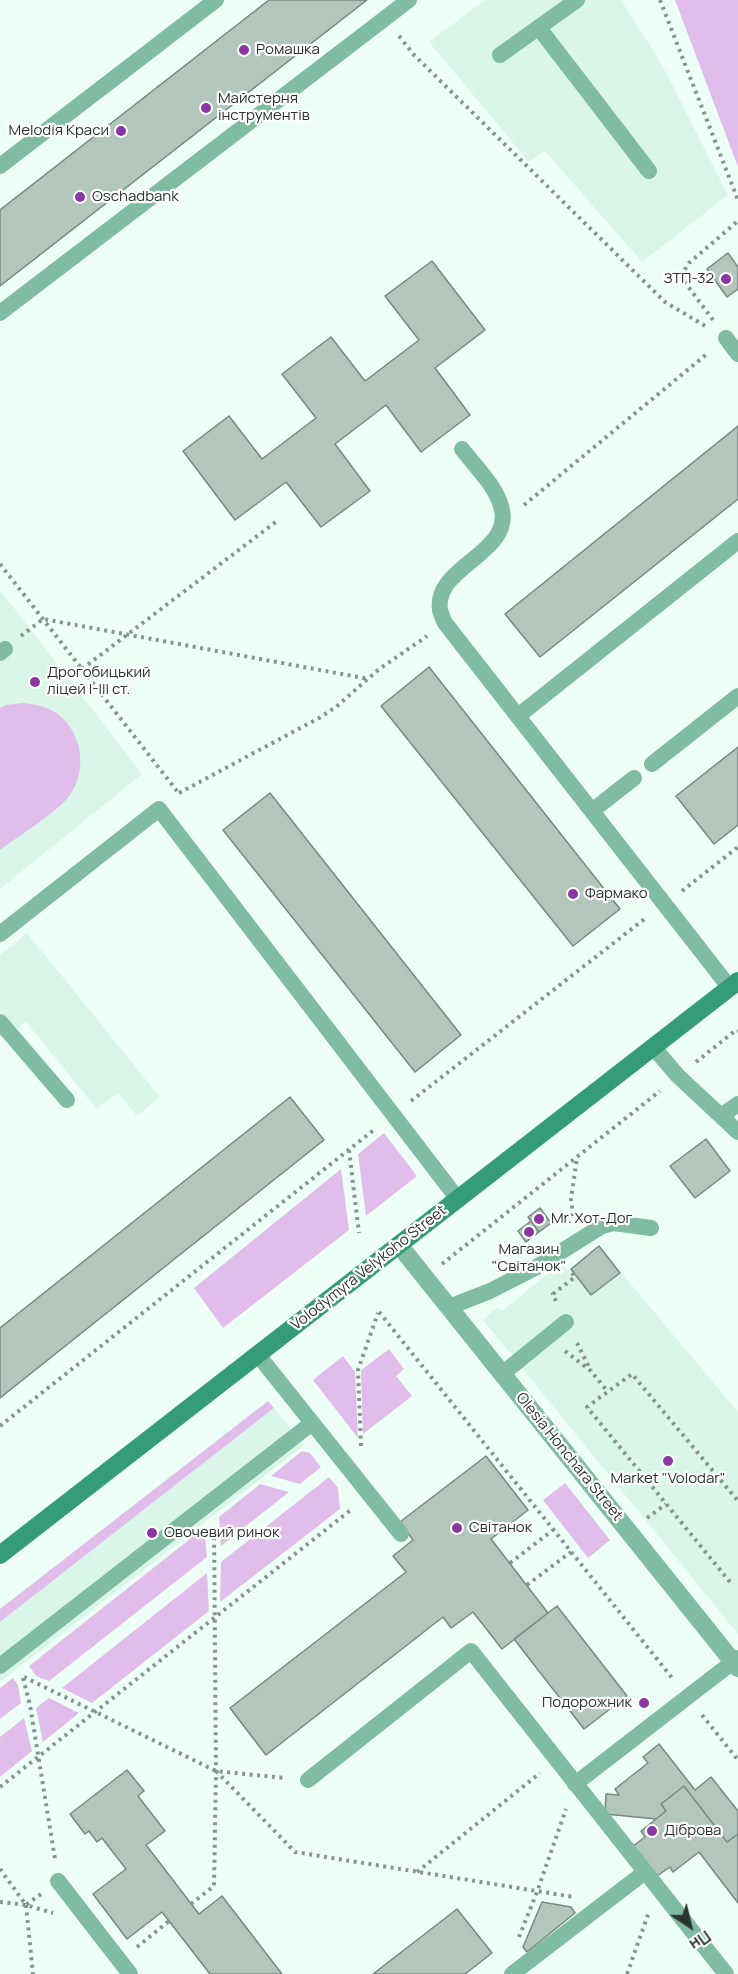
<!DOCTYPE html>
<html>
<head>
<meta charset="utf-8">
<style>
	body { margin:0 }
	#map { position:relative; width:738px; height:1974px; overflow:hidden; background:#eefff7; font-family:Manrope,sans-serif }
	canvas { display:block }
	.north { position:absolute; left:660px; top:1896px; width:60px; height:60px; -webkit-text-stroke:4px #fff; paint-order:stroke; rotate:145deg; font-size:16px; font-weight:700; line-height:24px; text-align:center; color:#2b332f }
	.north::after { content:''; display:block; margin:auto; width:21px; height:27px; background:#2b332f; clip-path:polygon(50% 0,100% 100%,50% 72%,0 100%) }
</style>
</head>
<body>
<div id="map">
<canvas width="738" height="1974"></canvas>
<div class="north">Пн</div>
</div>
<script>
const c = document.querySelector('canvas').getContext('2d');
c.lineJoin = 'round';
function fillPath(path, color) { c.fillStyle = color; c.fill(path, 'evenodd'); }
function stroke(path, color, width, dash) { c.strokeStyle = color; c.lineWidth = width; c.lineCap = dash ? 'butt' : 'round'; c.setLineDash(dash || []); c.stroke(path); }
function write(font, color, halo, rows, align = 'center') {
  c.font = font + ' Manrope,sans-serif'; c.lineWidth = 4.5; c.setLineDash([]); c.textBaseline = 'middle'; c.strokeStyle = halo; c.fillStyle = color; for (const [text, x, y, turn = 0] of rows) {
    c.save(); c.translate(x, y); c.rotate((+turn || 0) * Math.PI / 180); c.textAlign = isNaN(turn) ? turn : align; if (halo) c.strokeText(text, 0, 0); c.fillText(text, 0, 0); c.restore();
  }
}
const built = new Path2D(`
	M485,0H621L662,65L728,195L642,262L545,151L529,162L429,42Z
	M0,590L142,774L0,889Z
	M27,933L160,1097L137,1116L118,1093L97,1109L26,1022L16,1029L0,1010V955Z
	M599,1246L738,1412V1634L483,1320L498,1307L502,1311L550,1272L553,1275L564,1266L568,1271Z
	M274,1408L304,1445L0,1682V1622Z`);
const green = new Path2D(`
	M675,0H738V167Z
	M24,703C37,705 49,707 59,715C83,735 87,770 70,795C59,811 17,837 0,850V708L6,705Z
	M384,1133L417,1176L366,1216L358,1154Z
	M341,1169L349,1230L223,1328L194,1288Z
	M389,1349L404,1369L396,1376L412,1396L363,1434L361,1370Z
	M343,1356L355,1372L358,1438L313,1380Z
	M268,1401L274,1408L0,1622V1609Z
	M302,1451L310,1453L321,1467L300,1484L271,1476Z
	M329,1477L338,1488L340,1509L220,1602L221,1562Z
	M565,1483L610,1540L588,1558L543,1500Z
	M260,1484L289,1492L221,1546L219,1517Z
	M204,1528L207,1557L49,1681L36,1676L29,1666Z
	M207,1573L209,1611L92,1703L62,1688Z
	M13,1678L18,1685L21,1703L0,1719V1688Z
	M49,1698L79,1713L43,1742L36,1708Z
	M24,1718L32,1751L0,1777V1737Z`);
const building = new Path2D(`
	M269,0H367L0,286V210Z
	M728,253L738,267V289L727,297L707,269Z
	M432,261L485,330L435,368L470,415L421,452L386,405L335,444L370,491L321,527L286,482L235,520L183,451L229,416L262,459L316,418L282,374L331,337L365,381L419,340L385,296Z
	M738,426V499L540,657L505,614Z
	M429,667L620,909L573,946L381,706Z
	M738,747V825L714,844L676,796Z
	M270,793L461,1035L415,1072L223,830Z
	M290,1097L324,1140L0,1398V1328Z
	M706,1139L730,1171L695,1198L670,1166Z
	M540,1208L551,1223L539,1232L528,1217Z
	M531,1221L539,1232L526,1242L518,1231Z
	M599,1246L620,1273L591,1295L571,1269Z
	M486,1456L528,1510L491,1539L548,1613L502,1649L473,1612L451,1628L443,1617L266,1755L230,1708L406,1572L393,1556L413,1540L400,1522Z
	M557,1606L627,1696L584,1729L514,1639Z
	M659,1744L695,1790L711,1777L738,1811V1834L727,1842L684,1786L661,1804L666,1811L656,1819L605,1814L606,1794L619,1795L615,1789L648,1763L643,1757Z
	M127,1770L144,1791L138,1796L165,1831L146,1845L199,1914L222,1896L282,1974H210L162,1912L127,1939L93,1894L126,1869L102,1838L97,1842L89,1831L85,1834L70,1814Z
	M684,1786L727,1842L738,1834V1903L699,1852L673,1872L670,1867L657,1876L633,1846L645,1837L641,1831L666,1811L661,1804Z
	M542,1902L571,1907L575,1913L527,1952L523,1947Z
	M457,1909L492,1953L465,1974H373Z`);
const path = new Path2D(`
	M660,0L738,200
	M399,36L414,55L665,302L707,327
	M713,320L684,281V271L689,263L738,221
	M524,505L708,353
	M0,564L177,791
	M21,636L43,619L369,679
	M82,669L277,521
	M179,793L319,718L336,707L378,670L427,636
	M682,891L738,847
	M696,1062L736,1030L738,1031
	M411,1101L647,917
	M349,1150L359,1233
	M573,1216L571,1199L577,1158
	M442,1264L660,1091
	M556,1301L553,1294L575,1277L572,1273
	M379,1312L673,1679
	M577,1343L591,1371
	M565,1351L591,1371L608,1392
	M0,1426L375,1129
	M361,1446L358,1370L378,1313
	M647,1518L666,1504
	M510,1563L553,1530
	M730,1582L587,1407L632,1374L738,1501
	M527,1585L571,1552
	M24,1677L216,1771L285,1778
	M23,1678L30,1705L55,1859
	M702,1715L738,1760
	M216,1771L295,1852L574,1897
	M0,1787L352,1509
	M0,1869L26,1905L41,1894
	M417,1872L540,1773
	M0,1902L26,1905L53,1913
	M191,1904L214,1886L216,1771L214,1528
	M26,1905L33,1974
	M519,1937L537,1892L566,1809
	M137,1947L169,1921
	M627,1974L649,1912`);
const lane = new Path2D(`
	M539,28L649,171
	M500,55L577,0
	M0,166L216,0
	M0,313L409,0
	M726,338L738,354
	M462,449C475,466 495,485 501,506C516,553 433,566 440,610C441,614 443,619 445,623L730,988
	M0,653L5,649
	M518,716L738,541
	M652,764L738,696
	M592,811L634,778
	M0,934L159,809L457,1198
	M0,1022L67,1100
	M653,1047L678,1076L738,1132
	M721,1116L738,1104
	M449,1307L490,1291L535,1268L602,1226L614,1223L651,1228
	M258,1355L401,1534
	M502,1374L566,1322
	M0,1666L312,1423
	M308,1780L471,1651L726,1974
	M575,1784L738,1658
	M58,1881L130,1974
	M512,1974L645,1872`);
const street = new Path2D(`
	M399,1245L738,1668`);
const secondary = new Path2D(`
	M0,1555L738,981`);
const markers = [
	[244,50,6,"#8a36a3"],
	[206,108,6,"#8a36a3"],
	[121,131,6,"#8a36a3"],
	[80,197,6,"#8a36a3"],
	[726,279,6,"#8a36a3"],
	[35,682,6,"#8a36a3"],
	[573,894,6,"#8a36a3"],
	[539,1219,6,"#8a36a3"],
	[529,1232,6,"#8a36a3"],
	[668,1461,6,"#8a36a3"],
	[457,1528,6,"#8a36a3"],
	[152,1533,6,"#8a36a3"],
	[644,1703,6,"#8a36a3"],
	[652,1831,6,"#8a36a3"]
];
const poiNames = [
	["Ромашка",256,50],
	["Майстерня",218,99],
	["інструментів",218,116],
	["Melodiя Краси",109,131,"right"],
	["Oschadbank",92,197],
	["ЗТП-32",714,279,"right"],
	["Дрогобицький",47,673],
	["ліцей І-ІІІ ст.",47,690],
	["Фармако",585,894],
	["Mr. Хот-Дог",551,1219],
	["Магазин",529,1250,"center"],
	["\"Світанок\"",529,1267,"center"],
	["Market \"Volodar\"",668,1479,"center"],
	["Світанок",469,1528],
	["Овочевий ринок",164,1533],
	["Подорожник",632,1703,"right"],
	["Діброва",664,1831]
];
const streetNames = [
	["Volodymyra Velykoho Street",369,1268,-38],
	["Olesia Honchara Street",569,1457,51]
];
fillPath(built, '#d9f6e9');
fillPath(green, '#e1bdec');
fillPath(building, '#b2c6bc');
stroke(building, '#778981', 1.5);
stroke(path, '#88958f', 4, [3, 4.5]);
stroke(lane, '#7fbca2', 16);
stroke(street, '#7fbca2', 18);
stroke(secondary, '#349d78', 18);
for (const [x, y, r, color] of markers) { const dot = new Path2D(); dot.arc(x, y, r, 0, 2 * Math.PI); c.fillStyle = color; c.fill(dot); stroke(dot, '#fff', 2); }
write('15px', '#2b332f', '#fff', poiNames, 'left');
write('15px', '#2b332f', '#fff', streetNames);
</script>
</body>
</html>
